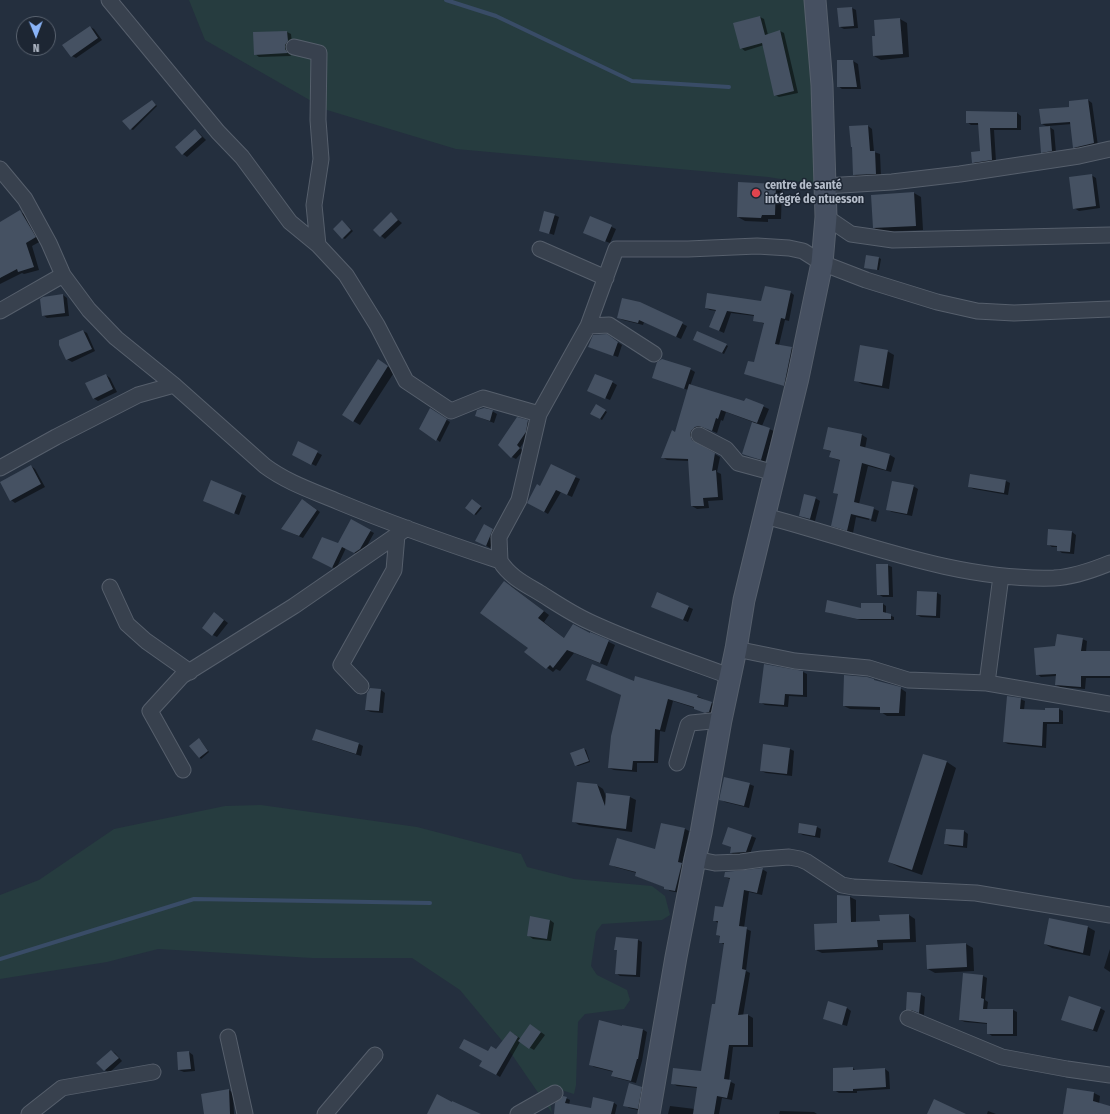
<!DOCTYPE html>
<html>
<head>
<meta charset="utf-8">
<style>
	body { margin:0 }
	#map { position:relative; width:1110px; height:1114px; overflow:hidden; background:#242f3e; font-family:"Fira Sans Condensed",sans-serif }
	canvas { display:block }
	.north { position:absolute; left:16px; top:16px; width:40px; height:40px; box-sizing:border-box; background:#1d2633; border:1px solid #59626f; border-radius:50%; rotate:179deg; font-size:11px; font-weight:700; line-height:16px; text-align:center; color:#b4bcc9 }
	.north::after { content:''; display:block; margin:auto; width:14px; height:18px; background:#8ab4f8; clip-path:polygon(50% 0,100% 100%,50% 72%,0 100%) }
</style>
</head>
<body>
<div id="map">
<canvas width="1110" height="1114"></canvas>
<div class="north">N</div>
</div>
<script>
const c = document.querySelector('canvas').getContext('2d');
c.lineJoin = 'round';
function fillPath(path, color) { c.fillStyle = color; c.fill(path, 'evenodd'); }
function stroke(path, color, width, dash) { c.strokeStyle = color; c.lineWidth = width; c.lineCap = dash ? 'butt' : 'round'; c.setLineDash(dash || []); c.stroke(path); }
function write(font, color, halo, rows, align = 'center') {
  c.font = font + ' "Fira Sans Condensed",sans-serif'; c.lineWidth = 3; c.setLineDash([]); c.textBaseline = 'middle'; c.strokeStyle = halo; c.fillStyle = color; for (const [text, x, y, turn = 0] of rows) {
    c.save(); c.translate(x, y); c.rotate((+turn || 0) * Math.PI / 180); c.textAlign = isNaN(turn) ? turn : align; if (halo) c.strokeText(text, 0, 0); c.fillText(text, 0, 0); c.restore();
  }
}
const green = new Path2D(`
	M189,0H815L825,186L768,177L456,149L327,110L205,40Z
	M261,805L417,827L521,854L527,867L574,879L652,886L665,896L670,915L662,920L602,924L596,932L591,966L597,975L627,990L630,1000L624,1009L585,1014L578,1022L576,1085L574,1094L558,1089L549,1097L552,1113L504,1043L460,990L412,958H312L158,949L107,962L0,979V895L39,880L114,829L225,806Z`);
const shadow = new Path2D(`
	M852,8L856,10L858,28L844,29L840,27Z
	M760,17L764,19L768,35L780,31L784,33L798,93L779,97L775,95L764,45L745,51L741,48Z
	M900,19L907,23L909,57L881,60L874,56L876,37Z
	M90,27L94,29L102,40L76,58L72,56Z
	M287,32L291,34L292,43L289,52L291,56L259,57L255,54Z
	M853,61L858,64L861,89H842L838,86Z
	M1088,100L1092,103L1098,146L1078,150L1074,147L1072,124L1048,126L1054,130L1056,153L1046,155L1042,152L1048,127L1042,124L1070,108Z
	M154,103L157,106L133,130L131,129Z
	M1017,113L1021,116V130H994L996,162L978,165L973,162L981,152L979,125H971L967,122Z
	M868,126L872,129L874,152L880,154L881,176L859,177L854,175Z
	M195,130L199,133L206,140L187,157L183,154L176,147Z
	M1091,175L1096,178L1100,208L1079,211L1074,208Z
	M775,185L782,189L781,219H768V222L745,221L738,217Z
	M914,193L921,197L923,230L881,232L874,228Z
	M20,212L26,215L41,241L32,246L39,270L24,274L22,273L0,284V223Z
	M391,214L402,223L385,239L374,230Z
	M554,215L559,217L554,235L540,230Z
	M590,217L616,229L610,243L589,235Z
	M342,221L353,231L345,239L343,238Z
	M879,258L881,259L879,270L867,268Z
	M790,292L794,295L789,321L785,320L779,345L792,348L796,350L788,387L745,373L754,364L765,324L754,320L755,316L731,313L724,333L711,327L717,311L710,310L706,308L762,302Z
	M63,295L67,298L69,316L47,318L43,315Z
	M640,303L687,326L681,339L644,322L643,325L623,320L619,318Z
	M83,331L87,333L95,351L72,362L67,359Z
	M606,335L622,345L618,357L589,347Z
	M694,339L726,345L728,346L724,354Z
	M887,351L894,355L889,389L862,384L855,380Z
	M378,360L395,371L360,425L343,415Z
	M690,369L695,372L690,386L745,403L746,399L769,409L762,426L774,431L765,462L743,453L753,422L726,412L723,421L721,420L717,433L705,428L700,430L695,438L697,444L720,457L717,472L721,474L723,500L708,501L709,508L697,509L692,506L689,461L667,460L662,457L676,433L688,390L653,377Z
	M106,375L110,378L117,392L98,401L93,398Z
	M612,382L617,385L610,400L593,393Z
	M596,405L607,412L602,420L592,414Z
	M430,409L450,422L440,442L421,428Z
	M492,411L497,414L494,423L476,416Z
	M518,418L532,423L529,434L520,448L523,451L516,459L512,457Z
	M829,428L862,435L867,438L865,449L890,455L895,458L891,472L868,466L859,504L873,508L869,520L856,517L853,533L837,528L832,525L839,495L834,492L841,461L830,457L832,452L824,449Z
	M299,443L322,455L316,466L297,457Z
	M31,466L35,469L45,487L15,503L11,500Z
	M971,475L1006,481L1010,483L1008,495L974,489L969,487Z
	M575,477L580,479L572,497L561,492L548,514L529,503L541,487Z
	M212,481L246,496L239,515L208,503Z
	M913,486L918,489L912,516L892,512L888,510Z
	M815,498L820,501L815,521L800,516Z
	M472,501L482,508L476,515L474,514Z
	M306,502L320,512L303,538L282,529Z
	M874,509L879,511L876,522L871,521Z
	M351,521L374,533L364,551L359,555L346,548L336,569L317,560L338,544Z
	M484,525L497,532L490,548L477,540Z
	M1072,532L1076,535L1074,554L1062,553L1058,550V547H1052L1048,544Z
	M887,565L892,567L893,597H883L878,594Z
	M511,586L549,615L544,622L565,639L590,635L591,633L615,645L607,666L574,653L560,671L556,669L553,672L526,652L529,648Z
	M937,593L941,595L940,618L921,617L917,615Z
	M658,594L693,609L688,622L657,609Z
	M862,604H883L886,606V614L894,617V620H861L830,613L826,611L862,609Z
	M219,616L228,623L217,637L213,635Z
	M1082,639L1087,641L1086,652H1110V678H1086L1085,689L1060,687L1056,685V676L1041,677L1037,674L1056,647Z
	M803,672L807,674V697L789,696L788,707L765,705L760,702Z
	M587,680L634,682L697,696L716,705L713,714L711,715L695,708L673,701L665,732L660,731L658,763H637V772L614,770L609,768L622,695Z
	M877,682L900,688L906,692L905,716H887L881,712V710L850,709L844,706Z
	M381,690L385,693L383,713L371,712L366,710Z
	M1020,699L1025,701L1024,710L1046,712L1059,709L1063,711V724H1047L1046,748L1008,744L1004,742Z
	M316,730L359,744L363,746L361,756L317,742L313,740Z
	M201,741L209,752L201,759L199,757Z
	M584,749L586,750L590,762L578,766L576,765Z
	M790,749L794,751L792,776L766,773L761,771Z
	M924,755L947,762L956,768L922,875L899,867L889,862Z
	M749,784L754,786L749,808L725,802L720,799Z
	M597,785L603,789L607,799L630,797L636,800L632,832L579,825L573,821Z
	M662,824L685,829L689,831L682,864L686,866L680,893L670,891L665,887L641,878L636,876L637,873L615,867L610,864L656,850Z
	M800,824L817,827L821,829L820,838L803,835L799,833Z
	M964,831L968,834L967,848L950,846L945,844Z
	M751,836L756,838L750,854L735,855L731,853Z
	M762,869L767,872L762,895L749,892L744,928L751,931L746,971L750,973L743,1016L748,1015L753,1018V1047H733L729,1081L735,1084L732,1100L722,1098L719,1114H668L670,1106L695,1109L698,1088L677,1086L672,1083L702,1072L716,1005L725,945L720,942L721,937L717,935L718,923L714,920L724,908L730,879L725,877Z
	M838,896L850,897L856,900V923L881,922L880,916L909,915L915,919L916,942L883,943V950L822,953L816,950L838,924Z
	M1050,919L1088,927L1095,931L1090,956L1052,948L1045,944Z
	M550,920L554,923L551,941L533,939L529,936Z
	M638,940L642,942L640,977L620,976L616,973L618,950L615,949Z
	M966,944L973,948L974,971L935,973L928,969Z
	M1110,949V972L1104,968Z
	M983,976L987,978L985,1000L988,1002L987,1010H1013L1017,1012V1036H992L988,1033V1024L965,1022L960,1020Z
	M920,994L925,997L924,1015L916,1012L911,1011L907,1009Z
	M847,1008L851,1011L847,1026L824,1019Z
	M1100,1008L1105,1011L1097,1032L1062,1019Z
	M623,1027L642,1029L647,1032L642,1061L636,1083L617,1078L612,1076L614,1072L594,1067L590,1064Z
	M535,1028L545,1035L534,1050L520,1042L500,1077L481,1065L488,1053L497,1051L514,1034L521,1039Z
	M111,1051L115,1053L122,1061L109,1073L105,1070L98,1063Z
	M189,1052L193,1055L195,1071L184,1072L179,1070Z
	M853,1068L856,1071L885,1069L889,1072L890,1089L857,1091V1093H839L834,1090Z
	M641,1088L646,1090L642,1111L629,1108L625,1105Z
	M229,1090L233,1093L234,1114H205Z
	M1067,1090L1094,1093L1100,1096L1099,1104L1110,1107V1114H1064Z
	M566,1098L570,1100L569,1105L592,1109L613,1102L617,1105L615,1114H555Z
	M780,1111L814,1112L817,1114H779Z
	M988,1111L996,1114H987Z`);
const stream = new Path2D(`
	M446,0L496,16L632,81L729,87
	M0,959L194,899L430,903`);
const building = new Path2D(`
	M852,7L854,26L839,27L837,8Z
	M760,16L765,35L780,30L794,91L774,96L762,43L740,49L733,23Z
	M900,18L903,54L873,56L872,36H875L874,20Z
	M90,26L98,38L71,57L62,45Z
	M287,31L288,41L285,45V49L288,53L254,55L253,32Z
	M837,60H853L857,87H837Z
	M1088,99L1094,143L1073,148L1070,122L1041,124L1039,109L1069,107V101Z
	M152,100L156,105L130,130L122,121Z
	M966,111L1017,112V128H990L992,160L972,163L971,152L980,151L978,123H966Z
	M868,125L870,151H875L876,174L853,175L852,147H851L849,126Z
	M1050,126L1052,151L1041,153L1039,127Z
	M195,129L202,137L182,155L175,147Z
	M1092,174L1096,206L1073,209L1069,177Z
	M738,182L776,184L775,215H762L761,218L737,217Z
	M914,192L916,226L873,228L871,195Z
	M20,210L36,237L26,243L34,267L18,272L17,269L0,278V222Z
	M544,211L555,214L549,234L539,231Z
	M391,212L398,220L380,237L373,230Z
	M590,216L612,225L605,242L583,233Z
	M342,220L351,230L342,239L333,229Z
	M866,255L879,257L877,270L864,268Z
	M765,286L791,291L785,319L781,318L775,344L792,347L784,386L744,374L748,361L754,362L764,323L753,321L754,315L727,311L719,331L709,327L716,310L705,308L707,293L761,301Z
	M63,294L65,313L42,316L40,299L43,297Z
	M622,298L640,302L683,322L676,337L639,320L638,323L617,318Z
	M83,330L92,349L66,360L59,345V340Z
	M697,331L727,344L722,353L693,340Z
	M607,334L618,342L613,356L588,347L593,335Z
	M860,345L888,350L882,386L854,381Z
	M378,359L388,366L353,422L342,415Z
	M662,359L691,368L684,389L652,378L657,362Z
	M106,374L113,389L93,399L85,383Z
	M595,374L613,381L605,399L587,391Z
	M689,384L744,401L746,398L764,405L757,423L721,410L718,419L716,418L712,431L699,426L695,427L691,431L690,435L692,440L715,453L712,471L716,470L718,497L703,498L704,506H691L688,459L661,458L672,430L675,432Z
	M596,404L606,410L600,419L590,414Z
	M430,408L447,419L436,441L419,429Z
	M484,408L493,410L490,421L475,416L477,410Z
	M517,417L528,420L526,432L517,445L520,448L511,458L498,445Z
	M752,422L770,428L761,460L742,454Z
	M828,427L862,434L860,446L890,454L886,470L862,463L854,502L874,507L871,519L851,514L847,531L831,526L838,494L833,493L840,460L829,457L831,451L823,449Z
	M298,441L318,451L311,465L292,455Z
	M551,464L576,476L567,495L556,490L544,512L527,503L537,484L540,486Z
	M31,465L41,484L10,501L0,482Z
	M970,474L1006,480L1004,493L968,487Z
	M211,480L242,493L234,514L203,501Z
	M892,481L914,485L907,514L886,510Z
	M804,494L816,497L810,519L799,516Z
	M302,499L317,510L299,536L281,529Z
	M472,499L481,506L474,515L465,508Z
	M351,519L371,530L360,549L354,553L342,547L332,568L312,558L322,537L338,543Z
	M484,524L493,529L486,546L475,541Z
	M1048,529L1072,531L1070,552L1057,551V546L1047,545Z
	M876,564H888L889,595H877Z
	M504,581L544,611L538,618L564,638L573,624L590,633V632L609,640L600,663L567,650L553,668L550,665L546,669L524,652L528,648L480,613Z
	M917,591L937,592L936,616L916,615Z
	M657,592L689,606L683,620L651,607Z
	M827,600L861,608V603H883V612L891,614V619H857L825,612Z
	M214,612L224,620L212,636L202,628Z
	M1057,634L1083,638L1081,651H1110V676H1081V687L1055,685L1056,674L1036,675L1034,648L1055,646Z
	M592,664L634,681L635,676L698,695L697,697L712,702L709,712L705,713L694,709V707L668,699L660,730L655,729L654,761H633L632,770L608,768L611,736L621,695L586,680Z
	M764,664L803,671V695L785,694L784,705L759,703Z
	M844,675L867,677L874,679V680L901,687L899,713H880V707L843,706Z
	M370,688L381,689L379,711L365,710L367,693Z
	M1007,696L1021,698L1020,709L1045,710V708H1059V722H1043L1042,746L1003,742Z
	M316,729L359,743L356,754L312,740Z
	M199,738L208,751L199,758L189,746Z
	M763,744L790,748L787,774L760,771Z
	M584,748L589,761L575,766L570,753Z
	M923,754L947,761L912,870L888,862Z
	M724,777L750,783L744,806L719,800Z
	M577,782L597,784L605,806L606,793L630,796L626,829L572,822Z
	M661,823L685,828L678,862L682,863L675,891L664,889V887L635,876L636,872L609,865L617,838L655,849Z
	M799,823L817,826L815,836L798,833Z
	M728,827L752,835L746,852L730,853L731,847L722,844Z
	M946,829L964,830L963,846L944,844Z
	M763,868L757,893L744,890L739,926L747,927L742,969L746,970L738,1015L748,1014V1045H729L724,1079L731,1080L727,1098L717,1096L714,1114H693L697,1087L671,1084L673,1068L701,1071L712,1004H715L724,943H719L720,936L716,935L718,921H713L715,906L723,907L730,878L724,877L725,872Z
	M837,895L850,896L851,922L880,921L879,915L909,914L910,939L877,940L878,947L815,950L814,924L837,923Z
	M530,916L550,920L547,939L527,936Z
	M1049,918L1088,926L1083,953L1044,944Z
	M616,937L638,939L636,975L615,974L617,950H614Z
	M966,943L967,967L927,969L926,945Z
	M963,973L983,975L981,998L984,999L983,1009H1013V1034H987V1023L959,1020Z
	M907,992L921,993L919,1013L911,1010H906Z
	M1069,996L1101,1007L1093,1030L1061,1020Z
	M828,1001L847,1007L842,1025L823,1019Z
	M599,1020L622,1026V1025L643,1029L638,1059H637L631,1081L611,1076L613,1071L589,1065Z
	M530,1024L541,1032L529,1049L518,1041Z
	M510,1031L518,1037L496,1075L479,1066L482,1061L459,1048L464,1039L488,1051L491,1046L496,1049Z
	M111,1050L119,1058L104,1071L96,1063Z
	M189,1051L191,1069L178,1070L177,1052Z
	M853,1067V1070L885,1068L886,1087L853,1089V1091H833V1068Z
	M629,1083L642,1087L638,1109L623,1106Z
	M1067,1088L1094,1092L1093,1101L1110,1106V1114H1063Z
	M229,1089L230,1114H204L201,1094Z
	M437,1094L452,1102V1101L481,1114H427Z
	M563,1096L567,1097L565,1103L591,1108L593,1097L614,1102L611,1114H554L555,1103Z
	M934,1099L966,1114H927Z`);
const street = new Path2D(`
	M109,0L218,132L242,157L290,222L318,245L346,275L377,325L406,381L451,411L483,398L539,414
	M294,47L319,53L318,120L321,159L314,205L318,245
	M0,169L25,199L49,243L63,275L89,310L116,338L174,385L265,466C288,483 313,491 339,502C392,524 446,543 500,561C510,577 525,584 540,593C556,603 572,614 590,622C635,643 683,659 729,676
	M825,186L892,182L960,174L1079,156L1110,149
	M826,217L851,234L893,240L1110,235
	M540,249L606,278
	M0,311L63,275
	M588,326L609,325L654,354
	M699,435L726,449L738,463L775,473
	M0,468L56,437L138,395L174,385
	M765,516C860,541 955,581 1054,578C1073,577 1093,570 1110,563
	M500,561L499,537L519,500L539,414L588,326L616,249H688L757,246L789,248L803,251L822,263L866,280L937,302L977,311L1014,313L1110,309
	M110,587L127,624L146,641L190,672
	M736,649L795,661L869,668L908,680L987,683L1110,704
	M987,683L1001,576
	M361,686L341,665L394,570L397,535
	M677,763L688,725L691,723L721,720
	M183,770L150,711L182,676L294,606L407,528
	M695,859L715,863L741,862L762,859L789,857L800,859L807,862L842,885L853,887L976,893L1110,915
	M908,1018L1002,1057L1067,1069L1110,1075
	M228,1037L245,1114
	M29,1114L62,1088L153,1072
	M325,1114L375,1055
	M518,1114L555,1093`);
const secondary = new Path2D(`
	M649,1114L676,957L695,859L701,833L721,720L736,649L744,600L798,378L822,263L826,217L825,186L822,85L815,0`);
const markers = [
	[756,193,5,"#e0444e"]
];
const poiNames = [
	["centre de santé",765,186],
	["intégré de ntuesson",765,200]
];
fillPath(green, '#263c3f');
fillPath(shadow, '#0007');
stroke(stream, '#394c67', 4);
fillPath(building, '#455162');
stroke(street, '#565f6c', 17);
stroke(secondary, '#565f6c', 23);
stroke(street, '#38414e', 15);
stroke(secondary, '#465061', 21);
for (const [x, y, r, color] of markers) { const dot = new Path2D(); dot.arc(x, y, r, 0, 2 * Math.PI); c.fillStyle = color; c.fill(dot); stroke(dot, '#1d2633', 1.5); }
write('bold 12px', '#b4bcc9', '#1d2633', poiNames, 'left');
</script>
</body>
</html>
